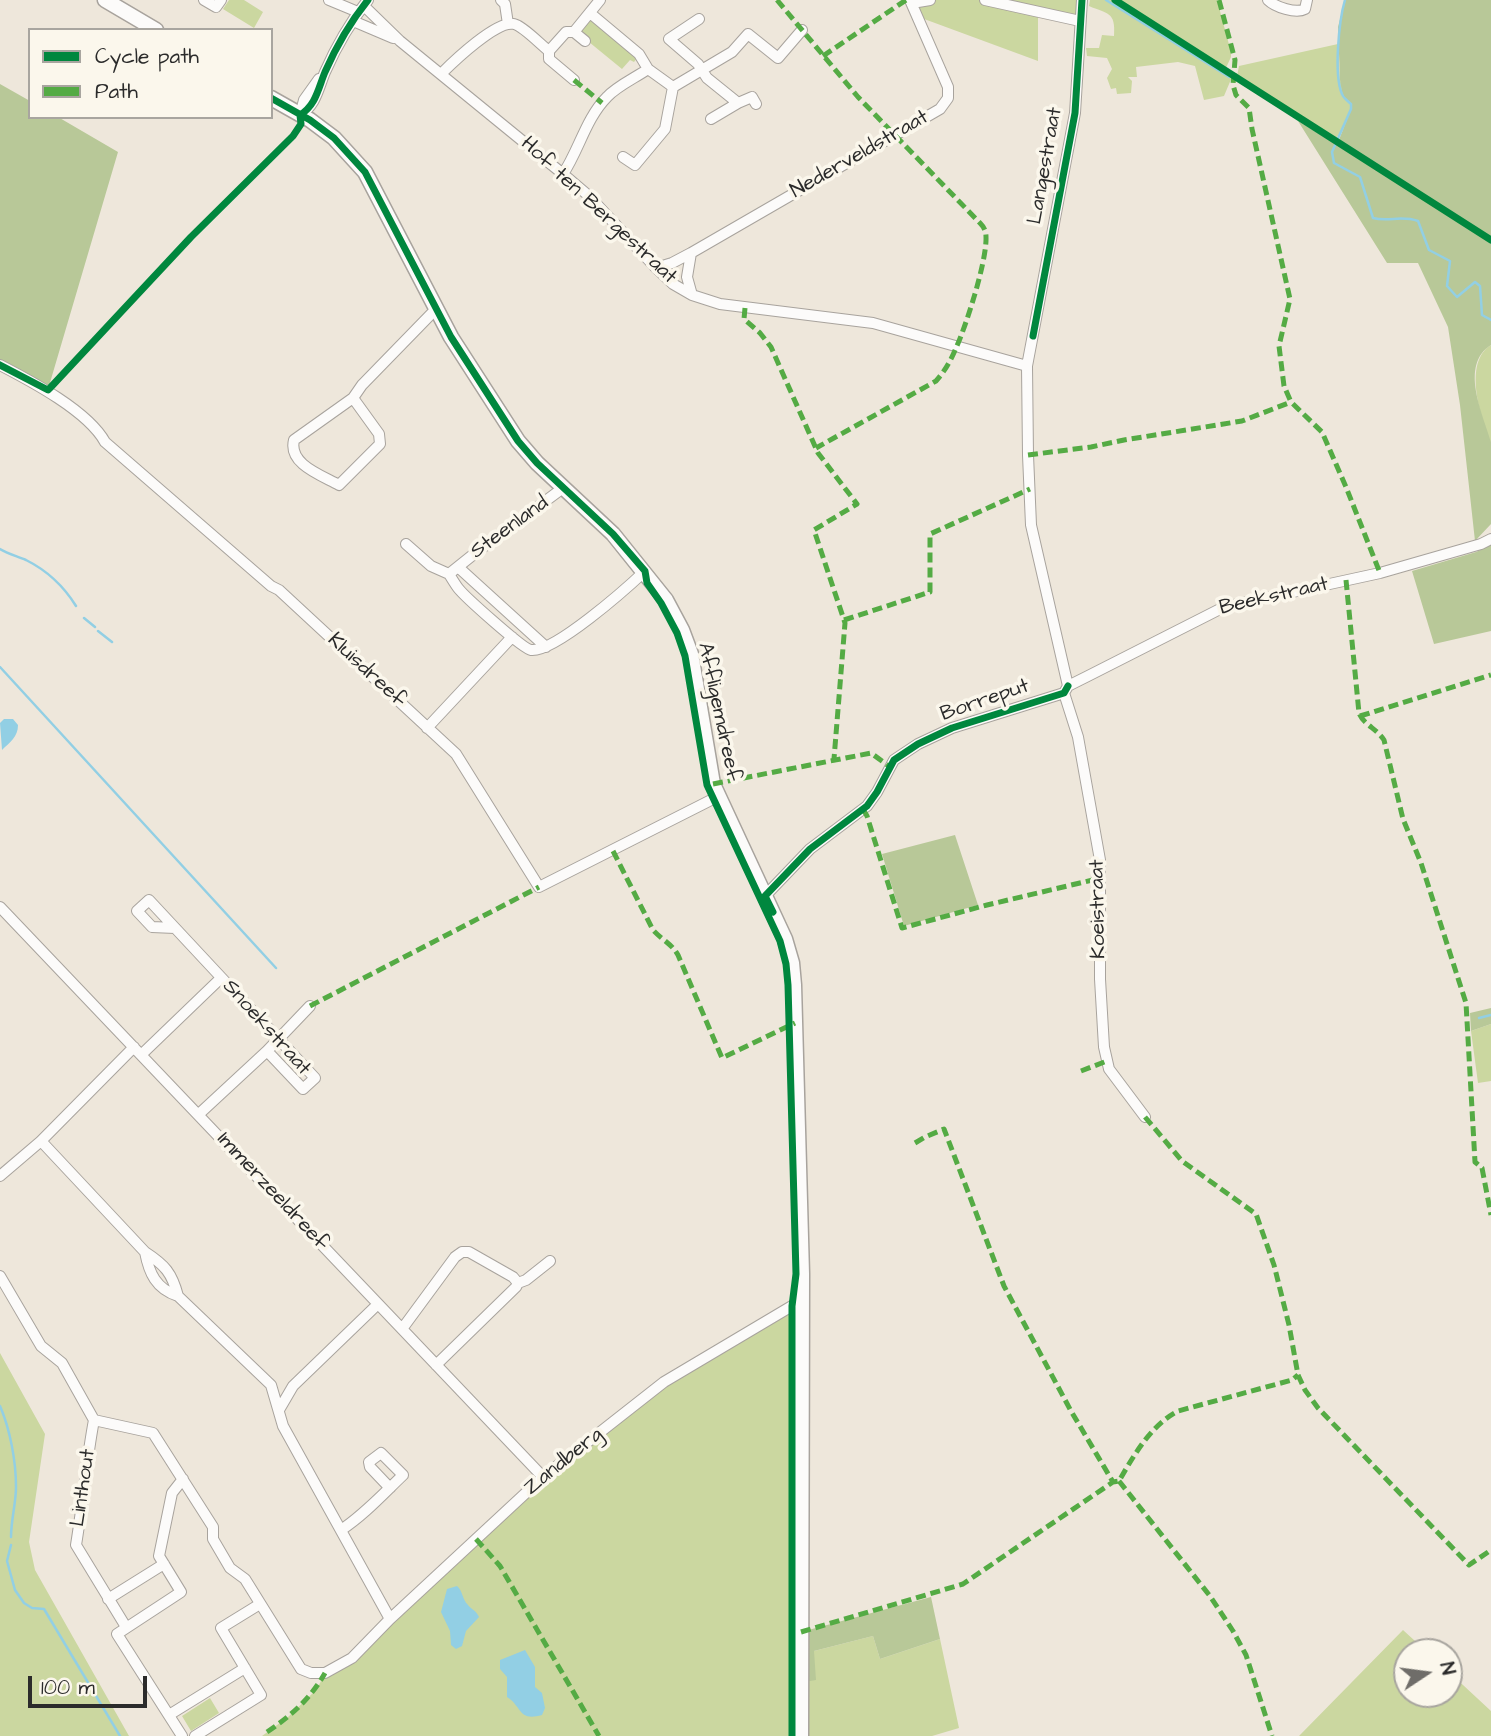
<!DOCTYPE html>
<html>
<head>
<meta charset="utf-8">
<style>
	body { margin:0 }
	#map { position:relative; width:1491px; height:1736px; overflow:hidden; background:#eee7db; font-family:"Architects Daughter",sans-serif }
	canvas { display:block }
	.legend { position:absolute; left:28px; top:28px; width:245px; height:91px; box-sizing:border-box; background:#fbf7ec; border:2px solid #a8a59f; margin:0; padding:9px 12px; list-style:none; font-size:21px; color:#2b2b2b }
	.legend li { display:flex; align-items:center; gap:14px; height:35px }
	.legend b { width:35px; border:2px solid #a8a59f }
	.north { position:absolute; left:1393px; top:1638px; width:70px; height:70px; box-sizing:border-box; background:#fbf7ec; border:2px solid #a8a59f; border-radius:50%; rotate:77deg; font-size:19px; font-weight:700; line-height:28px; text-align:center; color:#2b2b2b }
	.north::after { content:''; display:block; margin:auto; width:24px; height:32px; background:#6f6d69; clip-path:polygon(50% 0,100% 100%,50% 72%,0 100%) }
	.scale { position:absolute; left:28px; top:1676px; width:119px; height:32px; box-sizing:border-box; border:4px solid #2b2b2b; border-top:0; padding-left:9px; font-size:21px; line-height:24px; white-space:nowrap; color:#2b2b2b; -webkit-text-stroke:5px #fbf7ec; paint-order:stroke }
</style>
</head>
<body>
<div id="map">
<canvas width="1491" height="1736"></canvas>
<ul class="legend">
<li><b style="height:9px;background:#00873e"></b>Cycle path</li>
<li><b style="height:9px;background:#54ab44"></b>Path</li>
</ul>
<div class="north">N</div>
<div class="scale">100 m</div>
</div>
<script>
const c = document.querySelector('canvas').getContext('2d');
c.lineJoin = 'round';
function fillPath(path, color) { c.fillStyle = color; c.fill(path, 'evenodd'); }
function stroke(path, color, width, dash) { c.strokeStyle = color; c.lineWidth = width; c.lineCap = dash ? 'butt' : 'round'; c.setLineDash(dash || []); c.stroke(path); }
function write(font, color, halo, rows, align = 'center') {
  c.font = font + ' "Architects Daughter",sans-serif'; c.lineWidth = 7; c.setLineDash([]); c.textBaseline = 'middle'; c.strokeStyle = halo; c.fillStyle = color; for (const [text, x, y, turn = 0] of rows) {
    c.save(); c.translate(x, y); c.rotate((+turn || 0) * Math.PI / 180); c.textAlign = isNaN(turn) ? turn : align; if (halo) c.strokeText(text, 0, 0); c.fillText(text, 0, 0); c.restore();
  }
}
const green = new Path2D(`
	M229,0H244L263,12L254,28L223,9Z
	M930,0H1081L1080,21L1038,12V61L916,16L912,3Z
	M1090,0H1112L1193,50L1120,0H1217L1231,52V57L1225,70L1232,77L1224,96L1204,100L1195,66L1178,62L1136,67L1137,77H1128L1132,81L1131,93L1117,94L1116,88L1111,89L1107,78L1112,69L1107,58L1087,56L1086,48H1099L1102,35L1114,36C1116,11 1107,14 1089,6Z
	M590,18L637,58L634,62L630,60L622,69L578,33Z
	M1338,44L1340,80L1351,104V109L1344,128L1333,142L1236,81L1239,66Z
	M1491,345V443C1480,417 1463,362 1491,345Z
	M1491,1024V1081L1478,1083L1471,1031Z
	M802,1300L801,1736H262L288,1717L317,1689L325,1673L353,1658L543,1477L664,1382Z
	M0,1353L45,1434L29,1542L35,1570L129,1736H0Z
	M1403,1630L1427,1652H1407V1694H1449V1672L1491,1711V1736H1299Z
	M873,1636L880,1659L940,1639L959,1728L932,1736H804V1682L814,1651Z
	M210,1698L219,1713L191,1731L182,1716Z`);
const forest = new Path2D(`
	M1345,0H1491V345C1459,365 1483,414 1491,442C1491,459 1491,504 1491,524L1475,541L1460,405L1448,327L1418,263H1387L1298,121L1337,145L1351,109V104L1343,97L1340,80L1338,27Z
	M0,84L30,101V117H58L118,152L49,386L0,359Z
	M1491,545V631L1434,644L1412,571L1476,552Z
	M955,835L978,905L904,926L882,854Z
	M1491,1008V1024L1471,1031L1470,1013Z
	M931,1597L940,1639L880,1659L873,1636L814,1651L816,1680L804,1682L801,1632Z`);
const water = new Path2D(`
	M4,719H13L18,725C18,737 10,742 2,750L0,723Z
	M457,1586C463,1591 462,1599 468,1605C472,1610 476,1610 479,1617L466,1631L462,1646L456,1649L451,1645L450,1631L441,1612L447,1589Z
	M525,1650L535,1667V1687L542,1693L545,1708L542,1715C518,1722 522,1706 507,1697V1677L500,1669V1660Z`);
const stream = new Path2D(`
	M1106,0L1229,77
	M1345,0C1339,20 1333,78 1343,96C1344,98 1350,103 1351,104V109L1332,152L1334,163L1360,177L1373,218C1389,222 1401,215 1418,221L1429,250L1450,261L1447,286L1457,297L1475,282L1480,286L1482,315L1491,320
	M0,549C8,554 17,556 26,560C48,571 63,585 76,606
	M84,618L95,627
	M98,631L112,642
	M0,667L276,968
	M1479,1018L1491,1015
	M0,1406C10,1429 16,1461 16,1487C16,1503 11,1520 11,1537
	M11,1545L7,1561L15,1590L24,1603L32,1608L44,1609L120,1736`);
const street = new Path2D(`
	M204,0L216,7L221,0
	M329,0L358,12
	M501,0L505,4L508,24
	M985,0L1080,21
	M1268,0C1275,7 1296,14 1305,9L1307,0
	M912,3L930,0
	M364,6L400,41L563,174L589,196L656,268L673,284L692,295L720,304L873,323L1027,366
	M590,13L639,54L648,69L673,87L732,52L748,34L778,58L802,30
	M699,19L669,39L698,64L707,78L738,103L752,97L756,104
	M353,21L393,38
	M574,32L600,0
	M549,51V59L574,80
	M442,73C454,61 497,20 514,24C523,26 541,45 549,51L566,32H574L585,41
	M300,115C316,105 318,89 325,72C336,47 351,21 368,0
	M300,115L304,100L319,79
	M711,119L738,103
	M623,157L635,165L665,129L673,87
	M563,174C579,150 586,118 607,97C617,86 635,78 648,69
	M691,253L687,277L692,295
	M656,268L672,263L691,253L940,109L948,98V87L910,0
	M0,365C31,381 88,411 105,442L271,586L279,590L456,754L539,887L719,796
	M353,398L379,434L380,444L339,485C321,475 288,464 294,440L353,398L362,385L436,309
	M406,544L431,566L449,574L474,554L563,488
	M458,567L546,647
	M449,574C452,579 455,584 458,588C465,597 523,649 531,650C554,653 627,588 645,571
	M1068,686L1031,525L1028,455L1027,366L1075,113L1082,0
	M1064,693L1078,737L1100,860V979L1104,1047L1109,1069L1145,1117
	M427,728L512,637
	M765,896L810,849L867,806L877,792L894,760L918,744L952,728L1064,693L1068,686L1088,676L1224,607L1380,573L1481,544L1491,539
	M0,907L543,1477
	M175,928L152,927L137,911L149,900L315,1078L303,1089L267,1051
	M141,1055L221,978
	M199,1114L267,1051L310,1006
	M41,1141L145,1252C165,1265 172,1273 178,1296
	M0,1176L41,1141L134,1047
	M145,1252C149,1273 156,1289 178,1296L271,1385L283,1426L390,1619
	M0,1276L41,1346L62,1363L94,1420L153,1433L213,1527V1539L230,1568L245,1579L301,1669L311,1673H325L352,1658L390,1619L543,1477L664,1382L802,1300
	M518,1283L526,1280L550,1261
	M402,1329L455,1257L462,1252H469L513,1277L518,1283L516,1287L436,1365
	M279,1410L293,1386L378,1304
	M94,1420C86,1462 83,1503 76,1545L126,1627
	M341,1530C364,1515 383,1494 403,1475L381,1453L369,1462L370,1467L390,1488
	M108,1599L164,1564
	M169,1715L245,1668
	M182,1736L117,1634L181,1592L159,1556L172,1493L183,1479
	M195,1736L261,1695L221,1628L260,1604`);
const secondary = new Path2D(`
	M105,0L156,30
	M271,98L310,120L334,138L365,172L451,337L518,441L537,463L613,534L666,600L682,630L691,654L713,784L785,939L792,963L794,985L802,1274L801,1736`);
const quiet = new Path2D(`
	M777,0L858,97L980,223C984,227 986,231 986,237C987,261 966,326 956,348C951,360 945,371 936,381L816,448
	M1219,0L1235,60L1233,85L1236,95L1249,108L1252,129L1290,299L1279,346L1284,386L1291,402L1322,432L1346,487L1380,573
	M823,56L906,0
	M574,80L602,103
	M745,308L744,319L760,333L771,347L818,453L857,504L814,530L845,623L834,759
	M1028,455L1091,447L1124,440L1242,421L1291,402
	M1346,580L1359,713C1363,724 1377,729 1384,740L1403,819L1421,863L1466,1003L1475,1162L1482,1168L1491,1215
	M844,620L930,592V534L1030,489
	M1360,716L1491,675
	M713,784L871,753L890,767
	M863,809L867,816L902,928L987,905L1101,878
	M613,851L653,930C662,940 671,943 678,955L722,1058L795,1023
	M310,1006L539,887
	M1081,1071L1107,1061
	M1145,1117L1182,1161L1256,1214L1274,1265L1289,1325L1298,1375L1305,1390L1318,1408L1469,1565L1491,1550
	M915,1143L925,1137L944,1129L1004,1286L1071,1411L1113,1482
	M1119,1481L1210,1596L1233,1631L1246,1655L1272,1736
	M476,1539L500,1566L599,1736
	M801,1632L963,1584L1113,1482L1119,1481C1134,1455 1151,1425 1178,1411L1292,1380L1298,1375
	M267,1732C291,1716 311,1698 325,1673`);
const cycleway = new Path2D(`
	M1115,0L1491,240
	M271,98L310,120L334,138L365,172L451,337L518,441L537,463L613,534L645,571L647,583L661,603L677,633L685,656L707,785L780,941L786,964L788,985L796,1274L792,1306V1736
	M300,115C316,105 318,89 325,72C336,47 351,21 368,0
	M1033,336L1075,113L1082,0
	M0,365L48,390L50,388L191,237L293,136L301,124L300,115
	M773,912L765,896L810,849L867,806L877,792L894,760L918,744L952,728L1064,693L1068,686`);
const streetNames = [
	["Nederveldstraat",860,155,-30],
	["Langestraat",1046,166,-80],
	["Hof ten Bergestraat",598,211,43],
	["Steenland",510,528,-36],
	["Beekstraat",1274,597,-13],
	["Kluisdreef",366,671,43],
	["Borreput",985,701,-19],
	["Affligemdreef",718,712,78],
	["Koeistraat",1099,909,-91],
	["Snoekstraat",266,1028,48],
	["Immerzeeldreef",272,1192,47],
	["Zandberg",564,1462,-39],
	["Linthout",84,1488,-82]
];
fillPath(green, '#cbd7a0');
fillPath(forest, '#b8c898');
fillPath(water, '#92cfe4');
stroke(stream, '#92cfe4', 2.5);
stroke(street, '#a8a39d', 12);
stroke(secondary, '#a8a39d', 17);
stroke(street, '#fcfbfa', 10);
stroke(secondary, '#fcfbfa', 14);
stroke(quiet, '#54ab44', 5, [10, 5]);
stroke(cycleway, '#00873e', 7);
write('21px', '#2b2b2b', '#fbf7ec', streetNames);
</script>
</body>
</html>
